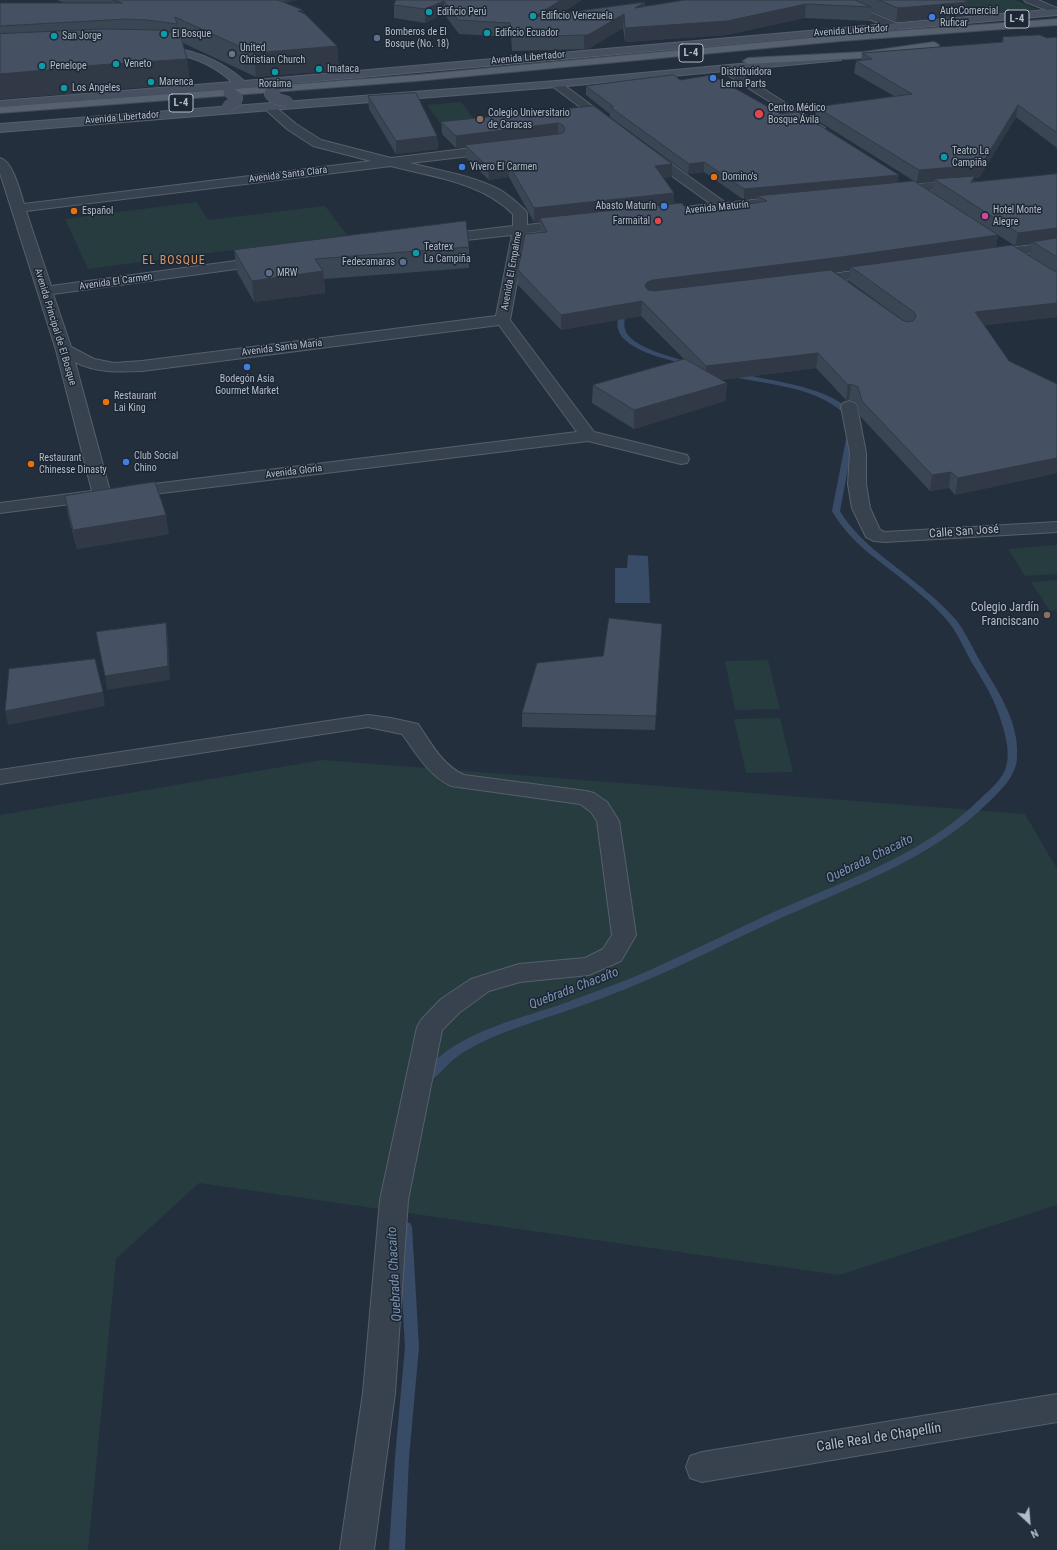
<!DOCTYPE html>
<html>
<head>
<meta charset="utf-8">
<style>
	body { margin:0 }
	#map { position:relative; width:1057px; height:1550px; overflow:hidden; background:#242f3e; font-family:"Roboto Condensed",sans-serif }
	canvas { display:block }
	.north { position:absolute; left:1009px; top:1502px; width:40px; height:40px; -webkit-text-stroke:3px #1d2633; paint-order:stroke; rotate:154deg; font-size:11px; font-weight:700; line-height:16px; text-align:center; color:#b4bcc9 }
	.north::after { content:''; display:block; margin:auto; width:14px; height:18px; background:#b4bcc9; clip-path:polygon(50% 0,100% 100%,50% 72%,0 100%) }
</style>
</head>
<body>
<div id="map">
<canvas width="1057" height="1550"></canvas>
<div class="north">N</div>
</div>
<script>
const c = document.querySelector('canvas').getContext('2d');
c.lineJoin = 'round';
function fillPath(path, color) { c.fillStyle = color; c.fill(path, 'evenodd'); }
function stroke(path, color, width, dash) { c.strokeStyle = color; c.lineWidth = width; c.lineCap = dash ? 'butt' : 'round'; c.setLineDash(dash || []); c.stroke(path); }
function write(font, color, halo, rows, align = 'center') {
  c.font = font + ' "Roboto Condensed",sans-serif'; c.lineWidth = 3; c.setLineDash([]); c.textBaseline = 'middle'; c.strokeStyle = halo; c.fillStyle = color; for (const [text, x, y, turn = 0] of rows) {
    c.save(); c.translate(x, y); c.rotate((+turn || 0) * Math.PI / 180); c.textAlign = isNaN(turn) ? turn : align; if (halo) c.strokeText(text, 0, 0); c.fillText(text, 0, 0); c.restore();
  }
}
const green = new Path2D(`
	M933,0H1015L1037,9L975,16Z
	M461,102L476,122L442,125L427,105Z
	M197,202L208,220L325,206L347,235L88,269L65,219Z
	M1057,545V574L1025,576L1008,549Z
	M1057,580V610L1050,611L1031,582Z
	M768,660L780,709L735,710L725,661Z
	M780,718L793,772L746,773L734,719Z
	M322,760L1025,814L1057,869V1205L839,1275L199,1183L116,1259L88,1550H0V815Z`);
const water = new Path2D(`
	M628,555L648,556L650,603H615V568H627Z`);
const stream = new Path2D(`
	M624,305L627,307C626,314 623,322 625,329C630,348 676,358 693,363V365H689C670,360 624,351 618,329C616,322 620,314 621,307Z
	M728,372C737,371 747,375 756,377C786,383 834,390 855,415L854,417H848C818,386 768,385 728,376Z
	M848,429H851L855,431L840,511C861,546 898,566 928,593C938,601 948,611 957,621C965,632 971,644 977,656C995,687 1020,720 1017,758C1016,775 1003,788 991,800C928,863 847,887 768,924C730,941 692,961 654,977C618,993 582,1006 545,1018C514,1029 480,1039 454,1059C448,1064 432,1082 428,1082C426,1083 424,1082 423,1081L421,1078C451,1030 529,1018 578,998C602,989 625,981 648,971C688,953 726,934 765,916C839,882 920,858 979,800C988,791 1000,782 1005,770C1011,755 1006,736 1001,721C995,700 984,682 972,663C966,652 960,639 953,628C941,611 923,596 907,583C878,559 851,544 832,511Z
	M405,1222L410,1223L412,1227L419,1347L409,1458L405,1550H389L395,1458L405,1347L398,1227L400,1223Z`);
const street = new Path2D(`
	M829,0H842L900,25L901,27L896,30L892,29L831,2Z
	M1024,0H1038L1057,8V14L1026,2Z
	M725,66L729,67L825,128L823,130H815L721,71L720,69Z
	M556,81L560,82L615,123L617,125L615,127H607L552,86L550,84Z
	M269,104L273,105L296,124L321,140L391,158L496,145L500,146L502,149L500,152L496,153L410,163C439,171 472,175 498,189C508,194 516,202 525,210L527,213V225L569,220L574,221L576,224L574,227L569,228L526,233L510,320L594,432L687,455L689,459L687,463L681,464L588,441L129,497L123,496L120,492L123,488L129,487L577,432L499,325L142,371C118,372 97,373 75,362L111,495L108,499L102,500L0,513V503L92,491L56,350L0,173V158C13,161 20,192 24,204L371,161L313,146L287,129L265,109L263,107L265,105ZM391,166C433,177 481,182 513,214V226L438,235L433,236L431,239L433,242L438,243L512,235L496,316L142,361L114,363L94,359L71,347L53,294L265,265L270,264L272,261L270,258L265,257L51,286L26,211Z
	M648,149L652,150L726,203L778,197L783,198L784,201L783,204L778,205L659,218L654,217L652,214L654,211L659,210L711,204L644,156L642,153L644,150Z
	M963,180L967,181L969,184L967,187L894,194L889,193L888,190L889,187L894,186Z
	M1057,242V250L991,258L986,257L984,254L986,251L991,250Z
	M880,267L885,268L887,271L885,274L811,285L806,284L804,281L806,278L811,277Z
	M849,401L855,403L857,406L866,453V484L870,508L880,530L885,532L1057,522V532L885,542L874,541L866,537L852,508L848,484L850,453L841,406L843,403Z
	M368,715L391,718L418,724C431,743 442,765 464,775L586,791L594,793L607,802L619,821L636,935L621,961L589,975L520,982L489,991L459,1013L442,1030L408,1200L395,1393L374,1550H340L363,1393L380,1200L417,1027L421,1020L441,999L471,979L519,964L585,958L603,949L612,935L597,821L591,812L580,804L451,786C428,775 417,754 402,734L368,727L0,784V770Z
	M1057,1394V1422L702,1482L690,1478L686,1467L690,1456L702,1452Z`);
const secondary = new Path2D(`
	M1057,9V15L250,87L253,90L247,93L243,92L238,88L0,107V101L232,82C216,67 197,58 175,54C168,52 161,52 153,50L152,48L153,46L157,45C190,49 219,58 244,81Z
	M837,55L841,56L842,58L841,60L556,87L0,132V124L556,81Z`);
const primary = new Path2D(`
	M1057,19V25L841,41L416,81L0,113V107L416,75L841,35Z
	M934,42L939,45L938,47L864,58L748,64L743,61L748,58L864,52Z`);
const secondaryBridge = new Path2D(`
	M276,87L270,94L274,98L288,102
	M227,107L236,101L237,98L229,92`);
const wall = new Path2D(`
	M57,0H297L285,3L303,10V14L337,46L339,70L256,77L183,43L187,59L190,84L87,91V92L0,99V3H65Z
	M396,0H582L561,13L645,2V6L685,0H964L968,2L966,16L896,22L871,11L870,21L805,18L726,35L625,42L623,28L588,49L512,51L511,37L459,34L444,14L425,23L394,18V5Z
	M1003,37L1047,38H1057V148L1016,117L979,178H974V182L1057,174V317L984,325L1009,361L1057,384V473L955,495L949,488L930,491L860,416L856,402L849,400H846L816,368L721,380L727,383L725,401L634,429L592,403L593,385L684,359L641,316L561,330L518,285V270L540,232V221L534,222L509,177L489,180L466,158V147L456,148L442,134L441,122L594,106L672,164V177L663,178L674,193V204L689,214L757,203L758,198L744,200L704,172L688,174L610,117V114L586,95V86L680,80L898,183L914,181L815,119L816,107L894,96L854,73L856,61H861L862,53L1002,42ZM934,182L932,192L1015,246L1032,244L1030,256L996,247L998,235L918,183ZM850,270L849,281L904,321L902,320L834,272Z
	M368,96L437,136L438,149L396,154L369,109Z
	M469,247V268L324,279L325,293L254,302L237,272L234,250Z
	M65,496L169,534L77,549L68,515Z
	M662,624L655,730L522,727V713L603,656Z`);
const shadedWall = new Path2D(`
	M284,0H297L284,3Z
	M561,0H582L534,31V17Z
	M444,1V14L425,23V9Z
	M645,2L644,15L635,8Z
	M968,2L966,16L896,22L898,8Z
	M806,4L805,18L726,35L625,42V28Z
	M303,10L305,34L298,11Z
	M624,14L623,28L588,49H584V35Z
	M337,46L339,70L256,77L254,53Z
	M187,59L190,84L87,91V92L0,99V74L83,66Z
	M1018,105L1016,117L979,178H974L973,189L934,179V182L917,183L919,170Z
	M558,123V136L465,145L466,147L456,148V136Z
	M437,136L438,149L396,154V141Z
	M704,162V172L688,174L689,164Z
	M672,164V177L655,179V166Z
	M509,165V177L489,180L488,167Z
	M899,175L898,185L758,196V198L744,200V189Z
	M674,193V207L540,218V221L534,222V208Z
	M1057,228V241L1033,242L1032,244L1015,246L1018,233Z
	M998,235L996,249L851,267L850,270L833,273L653,295L645,286L647,282L653,280Z
	M323,271L325,293L254,302L252,281Z
	M642,301L641,316L561,330V315Z
	M1057,303V317L972,327L975,312Z
	M818,353L816,368L705,382L706,366Z
	M727,383L725,401L634,429V410Z
	M851,384L849,400H846L848,385Z
	M1057,458V473L955,495L958,478Z
	M951,472L949,488L930,491L932,475Z
	M166,515L169,534L77,549L73,530Z
	M166,623L168,637L170,680L107,690L105,676Z
	M103,692L105,706L8,725L5,711Z`);
const building = new Path2D(`
	M113,0H278L303,10L298,11L305,14L337,46L254,53L175,17L177,24L147,20L127,19L0,26V3H122Z
	M396,0H561L534,17L645,2L635,8L685,0H855L871,7L806,4L727,21L625,28L624,14L588,35L512,37L510,23L458,20L444,1L425,9L394,5Z
	M879,0H964L968,2L898,8Z
	M102,29L159,30L180,34L187,59L83,66V67L0,74V34Z
	M1040,35L1047,38L1055,37L1057,38V133L1018,105L981,165L919,170L816,107L912,94L856,61L872,59L862,53L1003,42V37Z
	M674,75L680,80L711,75L781,114L798,112L899,175L744,189L704,162L689,164L610,107H614L586,86Z
	M416,93L437,136L396,141L368,96Z
	M594,106L672,164L655,166L674,193L534,208L509,165L488,167L465,145L558,134L563,133L565,129L563,125L558,123L456,136L441,122Z
	M1057,174V228L1018,233L934,179L975,176L971,182Z
	M914,181L998,235L834,258L653,280L647,282L645,286L648,290L654,291L831,270L902,320L908,322L913,321L916,317L914,312L851,267L1012,245L1054,271H1057V303L975,312L1009,361L1057,384V458L958,478L951,472L932,475L862,401L858,387L851,384L848,385L818,353L706,366L642,301L561,315L518,270L525,234L547,232L540,218L682,203L689,214L767,201L758,196Z
	M466,221L469,247L315,259L323,271L252,281L234,250Z
	M1057,238V257L1033,242Z
	M685,359L727,383L634,410L593,385Z
	M155,482L166,515L73,530L65,496Z
	M609,618L662,624L656,716L522,713L537,663L603,656Z
	M166,623L168,666L105,676L96,632Z
	M95,659L103,692L5,711L9,669Z`);
const markers = [
	[429,12,4,"#0f9aa8"],
	[533,16,4,"#0f9aa8"],
	[932,17,4,"#3f7fe0"],
	[487,33,4,"#0f9aa8"],
	[164,34,4,"#0f9aa8"],
	[54,36,4,"#0f9aa8"],
	[377,38,4,"#5c6f8a"],
	[232,54,4,"#6b7280"],
	[116,64,4,"#0f9aa8"],
	[42,66,4,"#0f9aa8"],
	[319,69,4,"#0f9aa8"],
	[275,72,4,"#0f9aa8"],
	[713,78,4,"#3f7fe0"],
	[151,82,4,"#0f9aa8"],
	[64,88,4,"#0f9aa8"],
	[759,114,5,"#e0444e"],
	[480,119,4,"#8d6e63"],
	[944,157,4,"#0f9aa8"],
	[462,167,4,"#3f7fe0"],
	[714,177,4,"#e8710a"],
	[664,206,4,"#3f7fe0"],
	[74,211,4,"#e8710a"],
	[985,216,4,"#d1479c"],
	[658,221,4,"#e0444e"],
	[416,253,4,"#0f9aa8"],
	[403,262,4,"#5c6f8a"],
	[269,273,4,"#5c6f8a"],
	[247,367,4,"#3f7fe0"],
	[106,402,4,"#e8710a"],
	[126,462,4,"#3f7fe0"],
	[31,464,4,"#e8710a"],
	[1047,615,4,"#8d6e63"]
];
const farPoinames = [
	["AutoComercial",940,11],
	["Ruficar",940,23],
	["Edificio Perú",437,12],
	["Edificio Venezuela",541,16],
	["Bomberos de El",385,32],
	["Bosque (No. 18)",385,44],
	["Edificio Ecuador",495,33],
	["El Bosque",172,34],
	["San Jorge",62,36],
	["United",240,48],
	["Christian Church",240,60],
	["Veneto",124,64],
	["Penelope",50,66],
	["Imataca",327,69],
	["Distribuidora",721,72],
	["Lema Parts",721,84],
	["Marenca",159,82],
	["Roraima",275,84,"center"],
	["Los Angeles",72,88],
	["Centro Médico",768,108],
	["Bosque Ávila",768,120],
	["Colegio Universitario",488,113],
	["de Caracas",488,125],
	["Teatro La",952,151],
	["Campiña",952,163],
	["Vivero El Carmen",470,167],
	["Domino's",722,177],
	["Abasto Maturín",656,206,"right"],
	["Hotel Monte",993,210],
	["Alegre",993,222],
	["Español",82,211],
	["Farmaital",650,221,"right"],
	["Teatrex",424,247],
	["La Campiña",424,259],
	["Fedecamaras",395,262,"right"],
	["MRW",277,273],
	["Bodegón Asia",247,379,"center"],
	["Gourmet Market",247,391,"center"],
	["Restaurant",114,396],
	["Lai King",114,408],
	["Club Social",134,456],
	["Chino",134,468],
	["Restaurant",39,458],
	["Chinesse Dinasty",39,470]
];
const farStreetnames = [
	["Avenida Libertador",851,31,-4],
	["Avenida Libertador",528,58,-5],
	["Avenida Libertador",122,118,-5],
	["Avenida Santa Clara",288,175,-7],
	["Avenida Maturín",717,208,-6],
	["Avenida El Empalme",512,271,-80],
	["Avenida El Carmen",116,282,-8],
	["Avenida Principal de El Bosque",55,327,73],
	["Avenida Santa María",282,348,-7],
	["Avenida Gloria",294,472,-7]
];
const shields = [
	[1017,19,24],
	[691,53,24],
	[181,103,24]
];
const shieldNames = [
	["L-4",1017,19],
	["L-4",691,53],
	["L-4",181,103]
];
const farQuarternames = [
	["EL BOSQUE",174,261]
];
const streetNames = [
	["Calle San José",964,532,-4]
];
const poiNames = [
	["Colegio Jardín",1039,608],
	["Franciscano",1039,622]
];
const waterNames = [
	["Quebrada Chacaíto",870,859,-26],
	["Quebrada Chacaíto",574,989,-21],
	["Quebrada Chacaíto",395,1274,-93]
];
const nearStreetnames = [
	["Calle Real de Chapellín",879,1438,-9]
];
fillPath(green, '#263c3f');
fillPath(water, '#394c67');
fillPath(stream, '#394c67');
stroke(street, '#565f6c', 2);
stroke(secondary, '#565f6c', 2);
stroke(primary, '#414a57', 2);
fillPath(street, '#38414e');
fillPath(secondary, '#465061');
fillPath(primary, '#56606e');
stroke(secondaryBridge, '#565f6c', 12, []);
stroke(secondaryBridge, '#465061', 11);
fillPath(wall, '#3b4654');
fillPath(shadedWall, '#303945');
fillPath(building, '#455162');
stroke(building, '#303945', 1);
for (const [x, y, r, color] of markers) { const dot = new Path2D(); dot.arc(x, y, r, 0, 2 * Math.PI); c.fillStyle = color; c.fill(dot); stroke(dot, '#1d2633', 1.5); }
write('10px', '#b4bcc9', '#1d2633', farPoinames, 'left');
write('10px', '#b4bcc9', '#1d2633', farStreetnames);
for (const [x, y, w] of shields) { const box = new Path2D(); box.roundRect(x - w / 2, y - 9, w, 18, 3); c.fillStyle = '#1d2633'; c.fill(box); stroke(box, '#b4bcc9', 1); }
write('bold 11px', '#b4bcc9', null, shieldNames);
c.letterSpacing = '1px';
write('12px', '#d59563', '#1d2633', farQuarternames);
c.letterSpacing = '0px';
write('12px', '#b4bcc9', '#1d2633', streetNames);
write('12px', '#b4bcc9', '#1d2633', poiNames, 'right');
write('italic 13px', '#7c92b1', '#1d2633', waterNames);
write('14px', '#b4bcc9', '#1d2633', nearStreetnames);
</script>
</body>
</html>
